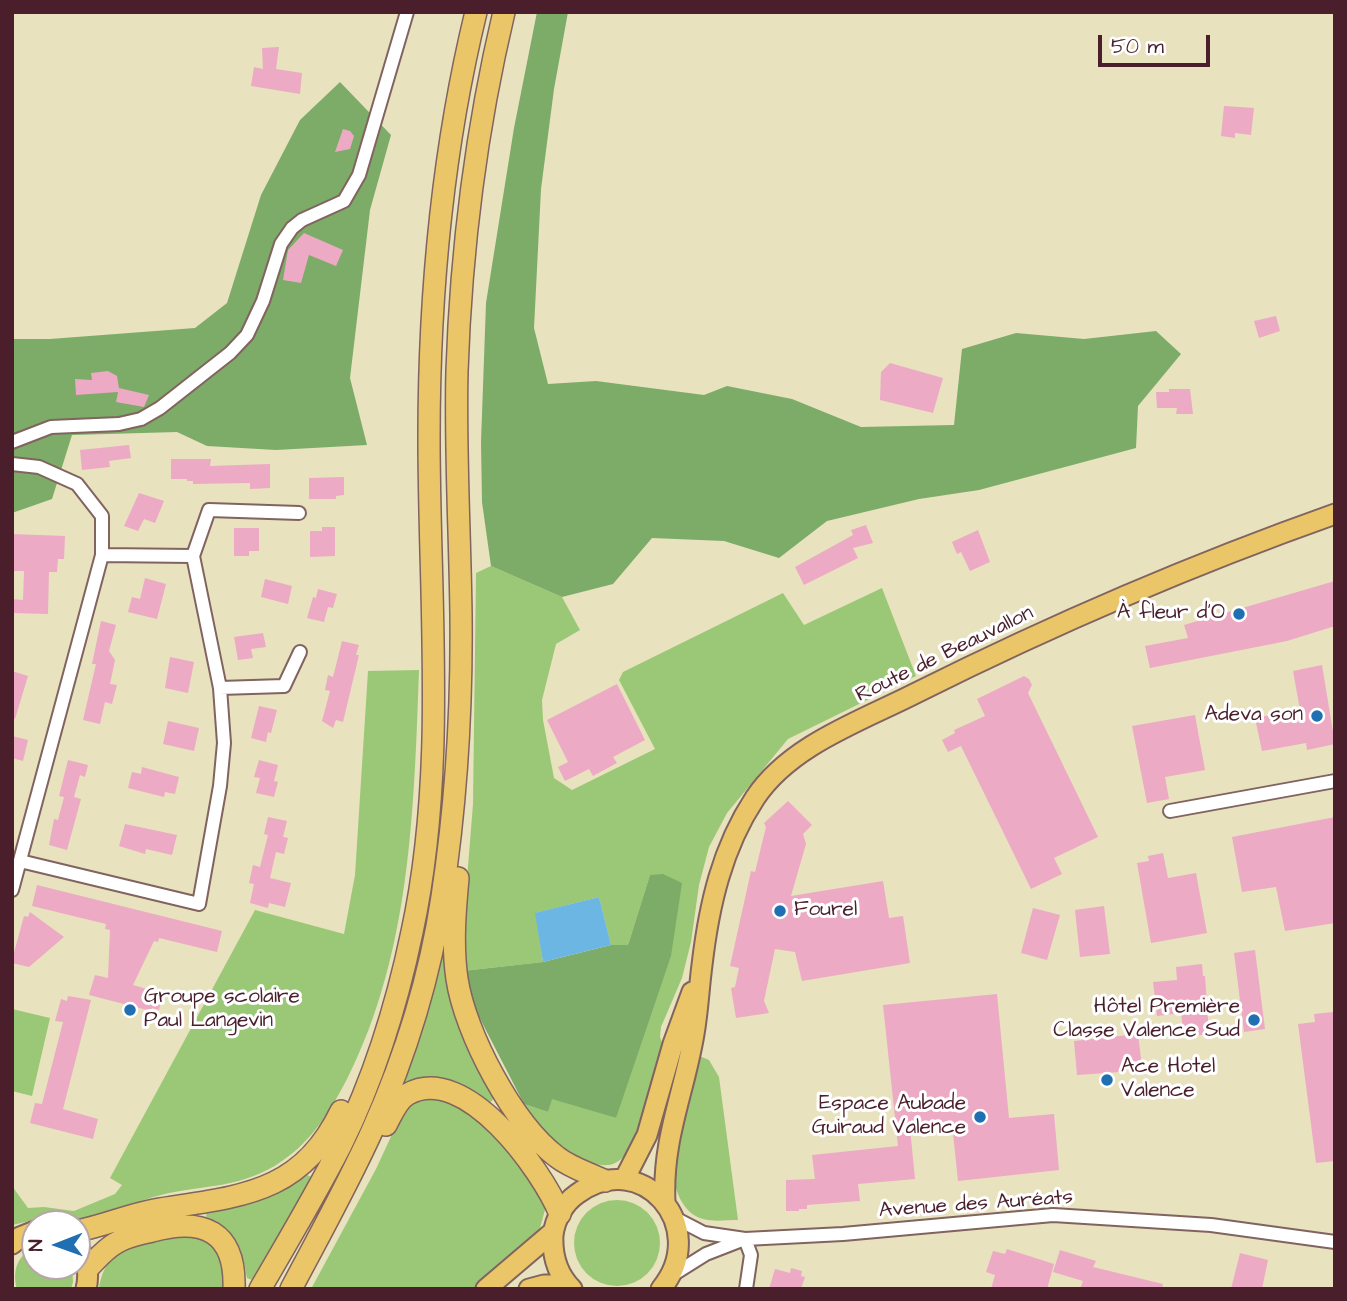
<!DOCTYPE html>
<html>
<head>
<meta charset="utf-8">
<style>
	body { margin:0 }
	#map { position:relative; width:1347px; height:1301px; overflow:hidden; background:#e8e2bf; font-family:"Architects Daughter",sans-serif }
	canvas { display:block }
	.frame { position:absolute; inset:0; border:14px solid #4a1f2b; pointer-events:none }
	.north { position:absolute; left:21px; top:1210px; width:70px; height:70px; box-sizing:border-box; background:#fff; border:2px solid #b7a5aa; border-radius:50%; rotate:269deg; font-size:19px; font-weight:700; line-height:28px; text-align:center; color:#4a1f2b }
	.north::after { content:''; display:block; margin:auto; width:24px; height:32px; background:#1f6fb2; clip-path:polygon(50% 0,100% 100%,50% 72%,0 100%) }
	.scale { position:absolute; left:1098px; top:35px; width:112px; height:32px; box-sizing:border-box; border:4px solid #4a1f2b; border-top:0; padding-left:9px; font-size:21px; line-height:24px; white-space:nowrap; color:#4a1f2b; -webkit-text-stroke:5px #fff; paint-order:stroke }
</style>
</head>
<body>
<div id="map">
<canvas width="1347" height="1301"></canvas>
<div class="frame"></div>
<div class="north">N</div>
<div class="scale">50 m</div>
</div>
<script>
const c = document.querySelector('canvas').getContext('2d');
c.lineJoin = 'round';
function fillPath(path, color) { c.fillStyle = color; c.fill(path, 'evenodd'); }
function stroke(path, color, width, dash) { c.strokeStyle = color; c.lineWidth = width; c.lineCap = dash ? 'butt' : 'round'; c.setLineDash(dash || []); c.stroke(path); }
function write(font, color, halo, rows, align = 'center') {
  c.font = font + ' "Architects Daughter",sans-serif'; c.lineWidth = 6; c.setLineDash([]); c.textBaseline = 'middle'; c.strokeStyle = halo; c.fillStyle = color; for (const [text, x, y, turn = 0] of rows) {
    c.save(); c.translate(x, y); c.rotate((+turn || 0) * Math.PI / 180); c.textAlign = isNaN(turn) ? turn : align; if (halo) c.strokeText(text, 0, 0); c.fillText(text, 0, 0); c.restore();
  }
}
const green = new Path2D(`
	M491,566L562,597L580,630L556,644L542,700L543,720L554,778L572,790L655,749L619,680L623,672L783,593L804,625L882,588L916,676L788,739L727,813L709,847L699,885L691,942L682,978L661,1027L660,1037L664,1048L632,1145C627,1152 622,1161 613,1164C596,1170 561,1152 548,1141C538,1132 531,1115 524,1104L548,1112L551,1098L616,1118L650,875L628,945H611L599,897L536,913L543,962L463,971V929L473,804L476,573Z
	M419,670C414,808 411,953 347,1079C331,1110 312,1141 282,1161C242,1189 205,1184 161,1195C135,1201 100,1219 75,1221C65,1223 54,1218 43,1218C33,1219 23,1223 12,1225V1186L28,1208L44,1207L74,1211L115,1194L122,1185L110,1178L255,910L344,934L355,875L368,671Z
	M440,955L448,956L497,1095L488,1105C460,1078 443,1083 408,1086L403,1082Z
	M12,1009L50,1018L32,1096L12,1091Z
	M697,1055L709,1060L719,1077L738,1220C726,1220 714,1222 703,1219C682,1214 673,1186 672,1168Z
	M440,1097C485,1116 521,1165 546,1206L539,1232L477,1289H311L376,1169L401,1115L412,1103Z
	M307,1175L312,1177L252,1280L247,1278C242,1247 236,1229 206,1217L207,1210L271,1193Z
	M574 1243a43 43 0 1 1 86 0a43 43 0 1 1-86 0Z
	M173,1233C210,1239 227,1248 224,1289H99C106,1244 136,1246 173,1233Z
	M35,1248V1266H72L73,1282L71,1289H17C12,1271 17,1255 35,1248Z`);
const forest = new Path2D(`
	M537,12H568L554,89L541,189L534,328L548,384L596,381L704,395L727,386L792,399L861,427L954,425L962,349L1016,333L1084,339L1156,331L1181,354L1138,406L1136,448L979,490L919,499L827,521L779,558L724,541L652,538L613,584L562,597L491,566L482,502L481,442L486,303L514,128Z
	M340,82L391,135L370,210L350,378L367,445L276,450L207,446L177,432L72,435L52,499L12,513V339H50L195,328L227,303L261,195L300,120Z
	M663,874L682,883L671,956L616,1118L552,1099L548,1112L524,1104L474,1007L463,971L543,962L611,945H628L650,875Z`);
const water = new Path2D(`
	M599,897L611,945L543,962L535,913Z`);
const building = new Path2D(`
	M279,47L276,69L302,73L300,94L251,86L254,67L263,69L262,48Z
	M1224,106L1254,108L1251,135L1235,133V138L1221,136Z
	M343,129L350,131L354,136L350,149L335,152Z
	M304,233L343,250L336,266L309,255L301,283L283,280L288,250Z
	M1276,316L1280,331L1259,338L1254,321Z
	M890,363L943,378L933,413L880,400L881,372Z
	M108,371L117,376L119,388L149,395L144,407L116,402L118,392L76,395L75,379L92,380L91,373Z
	M1169,389H1190L1193,414H1176L1177,408H1157L1156,392H1169Z
	M129,445L131,458L109,461L110,467L82,470L80,450Z
	M171,459H211L210,466L270,464V488L250,489V483L193,484V481H187V479H171Z
	M344,477V495L336,496V499H309V478Z
	M139,493L164,501L155,523L144,519L138,531L124,526Z
	M866,525L873,543L853,548L858,558L804,585L795,567L853,535L851,530Z
	M322,527H335V556L310,557V531H322Z
	M234,528H259V551H249V556H234Z
	M978,530L990,562L970,571L961,552L957,554L952,542Z
	M12,534L65,536L64,559H58L57,572H49L48,614L12,613V599L23,600L24,571H12Z
	M145,578L166,584L157,619L128,612L132,597L140,599Z
	M265,579L292,586L288,604L261,597Z
	M1335,581V626L1287,641L1150,668L1145,646L1188,638L1184,625Z
	M318,589L337,594L333,608L328,607L324,622L307,618L313,597L316,598Z
	M101,621L116,625L109,651L115,660L110,684L117,685L112,704L105,702L100,724L83,720L96,664H92Z
	M263,633L266,647L251,649L253,658L238,660L234,637Z
	M342,641L359,645L356,655H359L343,722L336,720L333,728L322,721L330,691L325,690L328,675L333,677Z
	M170,657L194,662L188,693L165,688Z
	M1322,665L1335,744L1307,750L1306,743L1262,751L1255,718L1300,710L1293,671Z
	M12,671L28,676L15,719L12,718Z
	M1024,676L1029,679L1032,685L1028,693L1098,837L1054,858L1062,874L1031,889L961,746L948,752L942,740L955,733L954,730L985,716L977,699Z
	M617,684L645,740L613,757L617,763L593,776L589,769L565,781L558,767L568,762L547,720Z
	M259,706L277,710L271,733L268,732L266,742L251,738Z
	M1195,715L1205,770L1165,777L1169,799L1147,803L1132,726Z
	M168,721L199,728L194,751L163,744Z
	M12,736L28,740L23,761L12,758Z
	M68,760L88,765L85,777L80,775L74,797L81,799L67,850L49,845L54,819L58,820L64,797L59,796Z
	M259,760L278,765L274,781L278,782L274,797L256,793L260,778L254,777Z
	M142,767L179,777L175,794L165,792L164,797L128,788L132,772L141,774Z
	M788,801L812,825L803,834L806,844L791,896L883,881L889,918L903,916L910,963L802,981L795,952L775,949L764,1001L769,1013L736,1018L731,988L735,987L739,968L730,966L751,871L755,872L766,827L764,823Z
	M268,817L287,821L283,837L288,838L284,854L276,852L270,878L291,883L285,907L269,903L268,908L250,903L254,884L249,883L253,865L260,867L268,835L264,834Z
	M1335,817V923L1285,931L1276,887L1242,892L1232,837Z
	M125,824L177,835L172,855L146,849L145,854L119,846Z
	M1163,853L1168,878L1196,873L1207,933L1151,943L1137,863L1149,861L1148,856Z
	M37,885L222,931L217,952L159,938L158,942L154,941L133,985L157,992L156,995L162,997L159,1010L152,1008L151,1011L89,995L95,975L108,978L110,930L105,929L106,924L32,906Z
	M1104,906L1110,954L1080,957L1075,910Z
	M1033,908L1060,915L1047,960L1021,953Z
	M30,912L64,937L29,967L12,963V960L24,916L28,917Z
	M1255,950L1265,1029L1244,1032L1234,953Z
	M1202,964L1203,976H1205L1209,1034L1184,1037L1181,1013L1157,1016L1153,982L1177,980L1176,967Z
	M997,994L1009,1118L1054,1114L1059,1170L958,1181L952,1124L910,1128L915,1179L858,1184L860,1201L807,1205V1209H799V1211H786V1180L815,1179L812,1155L898,1146L883,1005Z
	M68,996L91,1000L63,1109L98,1119L93,1139L30,1123L35,1103L42,1104L63,1022L55,1021L61,999L67,1001Z
	M1333,1012L1335,1161L1316,1163L1298,1024L1315,1022L1314,1014Z
	M1138,1034L1142,1067L1119,1070L1120,1072L1077,1075L1074,1041Z
	M1007,1249L1054,1264L1047,1289H991L995,1275L986,1272L993,1251L1005,1254Z
	M1060,1250L1096,1261L1093,1267L1163,1284L1162,1289H1080L1083,1281L1053,1272Z
	M1240,1253L1268,1260L1262,1289H1231Z
	M791,1268L802,1271L801,1276L805,1277L801,1289H769L775,1269L790,1273Z`);
const minor = new Path2D(`
	M12,442L51,427L119,424L141,419L160,408L230,353L247,335L263,301L281,244L292,228L302,220L344,201L359,175L407,12
	M12,464L39,467L77,484L102,516V555L12,890
	M193,556L209,510L299,513
	M220,688L284,686L300,652
	M1170,811L1335,781
	M20,861L199,904L220,786L224,743L220,688L193,556L102,555
	M675,1218L704,1233L745,1239L843,1234L1053,1215L1211,1225L1335,1242
	M745,1239L751,1255L746,1289
	M671,1276L706,1254L742,1240`);
const primary = new Path2D(`
	M624,1180L647,1135L673,1044L692,992
	M665,1202C662,1139 684,1094 694,1034C698,1011 699,988 702,965C709,905 722,848 755,798C790,745 861,721 916,693C1052,625 1191,565 1335,514
	M12,1244L20,1237L35,1231
	M77,1246C87,1259 90,1272 86,1289
	M486,1289L553,1232
	M529,1289L544,1285H568
	M572,1289C557,1274 552,1255 553,1235C555,1219 564,1203 577,1194C641,1146 712,1227 661,1289`);
const trunk = new Path2D(`
	M458,878C455,911 452,945 457,979C465,1033 513,1124 557,1157C571,1168 589,1173 605,1181
	M386,1125C392,1114 397,1100 408,1094C465,1062 542,1170 560,1214
	M77,1231C103,1226 128,1215 154,1210C238,1196 300,1196 341,1111
	M88,1268C97,1259 105,1249 116,1243C127,1236 140,1234 152,1231C203,1217 236,1231 234,1289
	M260,1289C288,1241 316,1194 341,1145C374,1078 397,1004 412,932C447,770 429,603 429,438C429,295 442,152 476,12
	M291,1289C319,1236 348,1184 372,1131C405,1057 430,977 442,897C456,805 462,709 461,615C460,534 455,452 457,371C461,250 476,130 504,12`);
const markers = [
	[1239,614,7,"#1f6fb2"],
	[1317,716,7,"#1f6fb2"],
	[780,911,7,"#1f6fb2"],
	[130,1010,7,"#1f6fb2"],
	[1254,1020,7,"#1f6fb2"],
	[1107,1080,7,"#1f6fb2"],
	[980,1117,7,"#1f6fb2"]
];
const poiNames = [
	["À fleur d'O",1225,614],
	["Adeva son",1303,716],
	["Fourel",794,911,"left"],
	["Groupe scolaire",144,998,"left"],
	["Paul Langevin",144,1022,"left"],
	["Hôtel Première",1240,1008],
	["Classe Valence Sud",1240,1032],
	["Ace Hotel",1121,1068,"left"],
	["Valence",1121,1092,"left"],
	["Espace Aubade",966,1105],
	["Guiraud Valence",966,1129]
];
const streetNames = [
	["Route de Beauvallon",945,655,-26],
	["Avenue des Auréats",976,1205,-4]
];
fillPath(green, '#9bc876');
fillPath(forest, '#7cac67');
fillPath(water, '#6cb6e4');
fillPath(building, '#ecaac5');
stroke(minor, '#81635f', 16);
stroke(primary, '#81635f', 23);
stroke(trunk, '#81635f', 24);
stroke(minor, '#fff', 12);
stroke(primary, '#ebc669', 19);
stroke(trunk, '#ebc669', 21);
for (const [x, y, r, color] of markers) { const dot = new Path2D(); dot.arc(x, y, r, 0, 2 * Math.PI); c.fillStyle = color; c.fill(dot); stroke(dot, '#fff', 2.5); }
write('21px', '#4a1f2b', '#fff', poiNames, 'right');
write('21px', '#4a1f2b', '#fff', streetNames);
</script>
</body>
</html>
